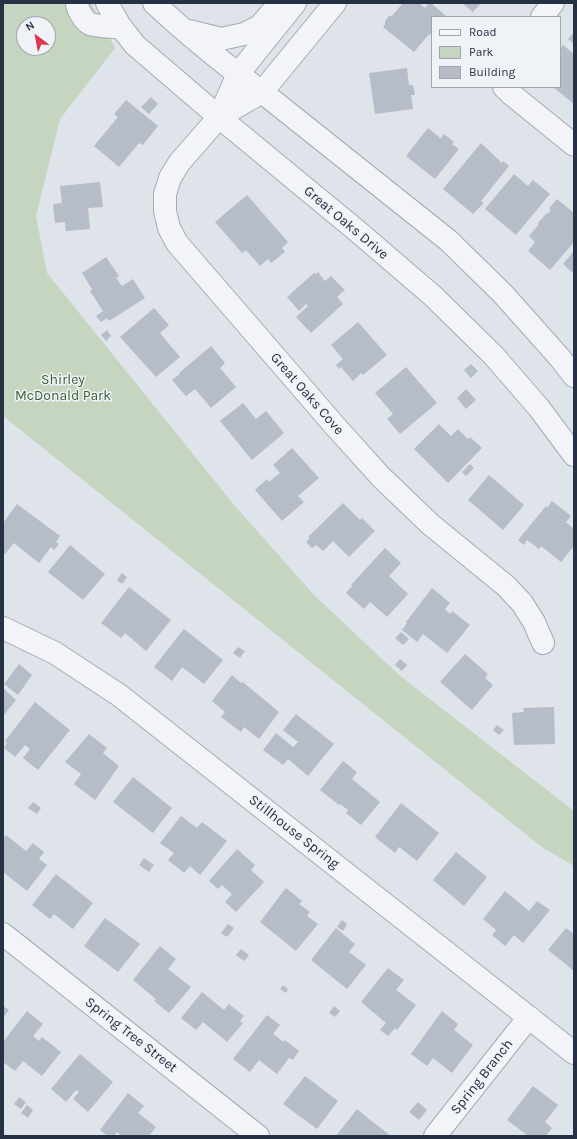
<!DOCTYPE html>
<html>
<head>
<meta charset="utf-8">
<style>
	body { margin:0 }
	#map { position:relative; width:577px; height:1139px; overflow:hidden; background:#dfe3ea; font-family:Karla,sans-serif }
	canvas { display:block }
	.frame { position:absolute; inset:0; border:4px solid #263143; pointer-events:none }
	.legend { position:absolute; left:431px; top:16px; width:130px; height:72px; box-sizing:border-box; background:#eff2f7; border:1px solid #9fa5af; margin:0; padding:5px 7px; list-style:none; font-size:12px; color:#263143 }
	.legend li { display:flex; align-items:center; gap:8px; height:20px }
	.legend b { width:20px; border:1px solid #9fa5af }
	.north { position:absolute; left:16px; top:16px; width:40px; height:40px; box-sizing:border-box; background:#eff2f7; border:1px solid #9fa5af; border-radius:50%; rotate:328deg; font-size:11px; font-weight:700; line-height:16px; text-align:center; color:#263143 }
	.north::after { content:''; display:block; margin:auto; width:14px; height:18px; background:#da3950; clip-path:polygon(50% 0,100% 100%,50% 72%,0 100%) }
</style>
</head>
<body>
<div id="map">
<canvas width="577" height="1139"></canvas>
<div class="frame"></div>
<ul class="legend">
<li><b style="height:5px;background:#f2f4f8"></b>Road</li>
<li><b style="height:11px;background:#c5d5c0"></b>Park</li>
<li><b style="height:11px;background:#b6bcc8"></b>Building</li>
</ul>
<div class="north">N</div>
</div>
<script>
const c = document.querySelector('canvas').getContext('2d');
c.lineJoin = 'round';
function fillPath(path, color) { c.fillStyle = color; c.fill(path, 'evenodd'); }
function stroke(path, color, width, dash) { c.strokeStyle = color; c.lineWidth = width; c.lineCap = dash ? 'butt' : 'round'; c.setLineDash(dash || []); c.stroke(path); }
function write(font, color, halo, rows, align = 'center') {
  c.font = font + ' Karla,sans-serif'; c.lineWidth = 3; c.setLineDash([]); c.textBaseline = 'middle'; c.strokeStyle = halo; c.fillStyle = color; for (const [text, x, y, turn = 0] of rows) {
    c.save(); c.translate(x, y); c.rotate((+turn || 0) * Math.PI / 180); c.textAlign = isNaN(turn) ? turn : align; if (halo) c.strokeText(text, 0, 0); c.fillText(text, 0, 0); c.restore();
  }
}
const green = new Path2D(`
	M3,3H91L115,48L60,119L36,216L47,273L234,505L314,595L399,675L574,811V866L543,848L3,416ZM24,24H48V48H24Z`);
const building = new Path2D(`
	M403,3H419L425,8L429,3H431L446,16L445,17H432V32L430,35L429,34L414,52L383,27L385,24V21L389,16H392Z
	M462,3H481L473,12Z
	M574,32V44L568,39Z
	M563,45L574,54V104L553,87H560V49Z
	M407,68L409,85H413L415,95H411L413,109L375,114L369,73Z
	M151,97L158,104L149,114L141,107Z
	M126,100L158,126L143,145L139,143L119,167L94,146L118,117L114,114Z
	M428,128L439,137L440,139L444,134L454,142L452,144L459,149L435,179L406,156Z
	M481,143L502,163L503,161L509,166L481,201L484,203L473,214L443,189Z
	M514,174L528,186L533,180L550,194L516,235L485,209Z
	M100,182L103,207L88,208L90,229L66,231L65,222L55,223L53,204L62,203L60,186Z
	M247,195L288,242L282,248L285,252L271,263L268,259L260,266L246,250L242,253L215,222Z
	M557,199L574,213V242L550,270L528,251L535,242L529,236L539,224L538,223L547,213L548,214L551,210L549,208Z
	M574,251V274L563,264Z
	M106,257L119,276L116,278L122,286L133,279L145,298L109,321L107,318L101,322L96,316L103,311L90,291L92,289L82,273Z
	M318,272L325,281L331,276L345,290L337,297L343,304L311,333L296,317L308,306L306,304L299,311L287,297L314,273L316,274Z
	M154,308L169,325L160,333L180,357L156,377L120,337Z
	M358,322L387,355L363,375L361,373L353,381L341,367L339,369L336,365L343,359L331,345Z
	M107,330L111,336L106,341L101,335Z
	M211,346L225,363L220,368L236,387L211,408L195,389L186,396L172,380L180,374L179,373Z
	M471,364L478,371L471,378L464,370Z
	M406,367L437,403L400,434L387,419L393,414L375,393Z
	M466,389L476,400L466,409L457,398Z
	M243,403L256,419L266,411L284,433L252,460L220,421Z
	M439,424L451,436L458,429L468,439L470,437L482,448L448,483L414,449Z
	M292,448L319,478L298,496L304,502L282,521L255,490L267,479L269,482L280,473L273,465Z
	M470,464L474,468L466,476L462,472Z
	M489,475L524,505L503,530L468,500Z
	M552,501L571,516L566,522L574,529V546L561,562L541,546L539,549L527,540L524,545L518,540L546,506L547,508Z
	M343,503L360,520L362,518L375,531L349,557L333,541L323,551L316,545L312,548L306,542L310,538L308,537Z
	M17,504L60,536L56,542L59,544L54,550L51,547L39,563L14,543L5,554L3,552V523Z
	M70,545L105,574L83,600L48,572Z
	M385,548L401,563L389,576L408,594L387,617L370,602L364,609L346,593L352,586L351,585Z
	M122,573L127,577L122,584L117,580Z
	M129,587L171,620L146,651L125,633L121,638L101,623Z
	M432,588L450,603L445,609L450,614L452,611L470,625L447,653L423,634L417,642L402,630L407,623L406,622Z
	M184,629L223,660L204,684L182,667L172,681L154,667Z
	M401,632L409,639L403,645L395,638Z
	M238,647L245,651L240,658L233,653Z
	M465,654L488,674L485,678L493,685L472,710L440,682Z
	M400,659L407,665L402,671L395,665Z
	M19,664L32,675L18,695L4,684Z
	M232,675L241,683L242,682L244,683L279,712L259,739L244,727L241,732L221,717L225,712L212,701Z
	M3,688L16,700L3,716Z
	M35,702L70,730L38,770L23,758L30,749L25,745L15,757L4,748L7,743L5,741Z
	M554,707L555,744L514,745L512,713L524,712L523,708Z
	M296,714L334,744L308,776L288,759L283,765L263,750L276,733L293,747L298,742L283,730Z
	M497,725L504,730L499,735L493,730Z
	M89,734L107,748L103,753L119,766L95,800L74,784L81,774L65,762Z
	M343,761L357,772L352,779L380,802L361,825L346,813L348,810L340,804L339,805L320,790Z
	M133,777L172,808L153,833L113,802Z
	M33,802L41,808L37,814L28,808Z
	M401,803L439,833L417,861L399,847L395,853L375,837Z
	M181,816L197,828L202,822L227,841L200,875L190,866L184,873L168,860L174,853L160,843Z
	M6,835L26,851L33,843L44,852L39,859L47,865L27,891L3,872V839Z
	M237,849L255,865L251,870L264,882L236,912L225,902L232,894L222,885L218,889L209,881Z
	M456,852L487,877L464,906L433,880Z
	M144,858L154,865L149,872L139,865Z
	M56,874L93,903L73,929L54,914L50,919L32,905Z
	M286,888L302,901L299,904L310,912L307,916L318,924L296,951L260,922Z
	M505,891L529,911L537,901L550,910L523,943L514,935L505,946L492,935L496,930L483,919Z
	M105,918L140,944L118,972L84,946Z
	M342,920L347,924L343,931L337,927Z
	M228,924L234,928L227,937L221,933Z
	M336,928L355,944L349,952L366,965L347,989L311,960Z
	M566,928L574,934V971L548,950Z
	M160,946L176,959L168,969L191,987L169,1013L154,1001L156,999L133,980Z
	M241,949L249,955L244,961L236,955Z
	M388,968L404,980L396,990L416,1005L397,1030L395,1028L388,1036L380,1030L386,1023L361,1002Z
	M283,985L288,989L286,993L280,989Z
	M202,992L224,1010L229,1004L244,1016L240,1021L243,1023L227,1042L203,1022L196,1030L181,1018Z
	M3,1006L9,1010L3,1018Z
	M334,1006L340,1011L335,1017L329,1013Z
	M27,1011L43,1024L33,1036L39,1041L42,1037L61,1052L42,1076L23,1061L15,1071L3,1062V1042Z
	M442,1011L458,1024L454,1030L473,1045L452,1073L433,1058L427,1066L411,1054Z
	M267,1015L280,1025L273,1034L284,1042L285,1040L299,1051L293,1060L289,1058L277,1074L259,1060L250,1072L233,1059Z
	M80,1054L113,1082L88,1112L73,1099L79,1092L76,1090L66,1102L51,1089Z
	M305,1076L338,1101L317,1129L283,1104Z
	M533,1086L558,1105L545,1122L552,1128L546,1136H528L507,1120Z
	M128,1093L144,1106L138,1113L156,1127L149,1136H122L117,1132L114,1136H108L100,1130Z
	M19,1097L26,1102L21,1109L14,1104Z
	M418,1102L427,1110L419,1120L409,1112Z
	M27,1105L33,1110L28,1118L21,1113Z
	M357,1109L369,1119L391,1136H336Z`);
const minor = new Path2D(`
	M77,3C77,9 84,21 90,24C96,26 114,27 122,28
	M107,3L120,26L135,45L219,117L356,230L433,296L494,356L539,408L574,455
	M154,3C188,35 224,64 262,92L449,241L503,294L560,358L574,376
	M295,3L238,74L219,117L179,163L170,178L165,194V211L169,228L177,243L335,426L381,477L430,524L506,586L522,603L534,622L543,643
	M542,17L553,3
	M189,31L221,39L244,34L260,26L276,7
	M504,87L511,94L574,145
	M219,117L262,92L335,3
	M3,628L55,653L119,695L574,1053
	M3,934L258,1136
	M435,1136L529,1017`);
const streetNames = [
	["Great Oaks Drive",346,223,40],
	["Great Oaks Cove",307,394,49],
	["Stillhouse Spring",294,832,38],
	["Spring Tree Street",131,1035,38],
	["Spring Branch",482,1077,-52]
];
const parkNames = [
	["Shirley",63,380],
	["McDonald Park",63,396]
];
fillPath(green, '#c5d5c0');
fillPath(building, '#b6bcc8');
stroke(minor, '#a4aab5', 24);
stroke(minor, '#f2f4f8', 22);
write('14px', '#263143', '#eff2f7', streetNames);
write('14px', '#3b6032', '#eff2f7', parkNames);
</script>
</body>
</html>
